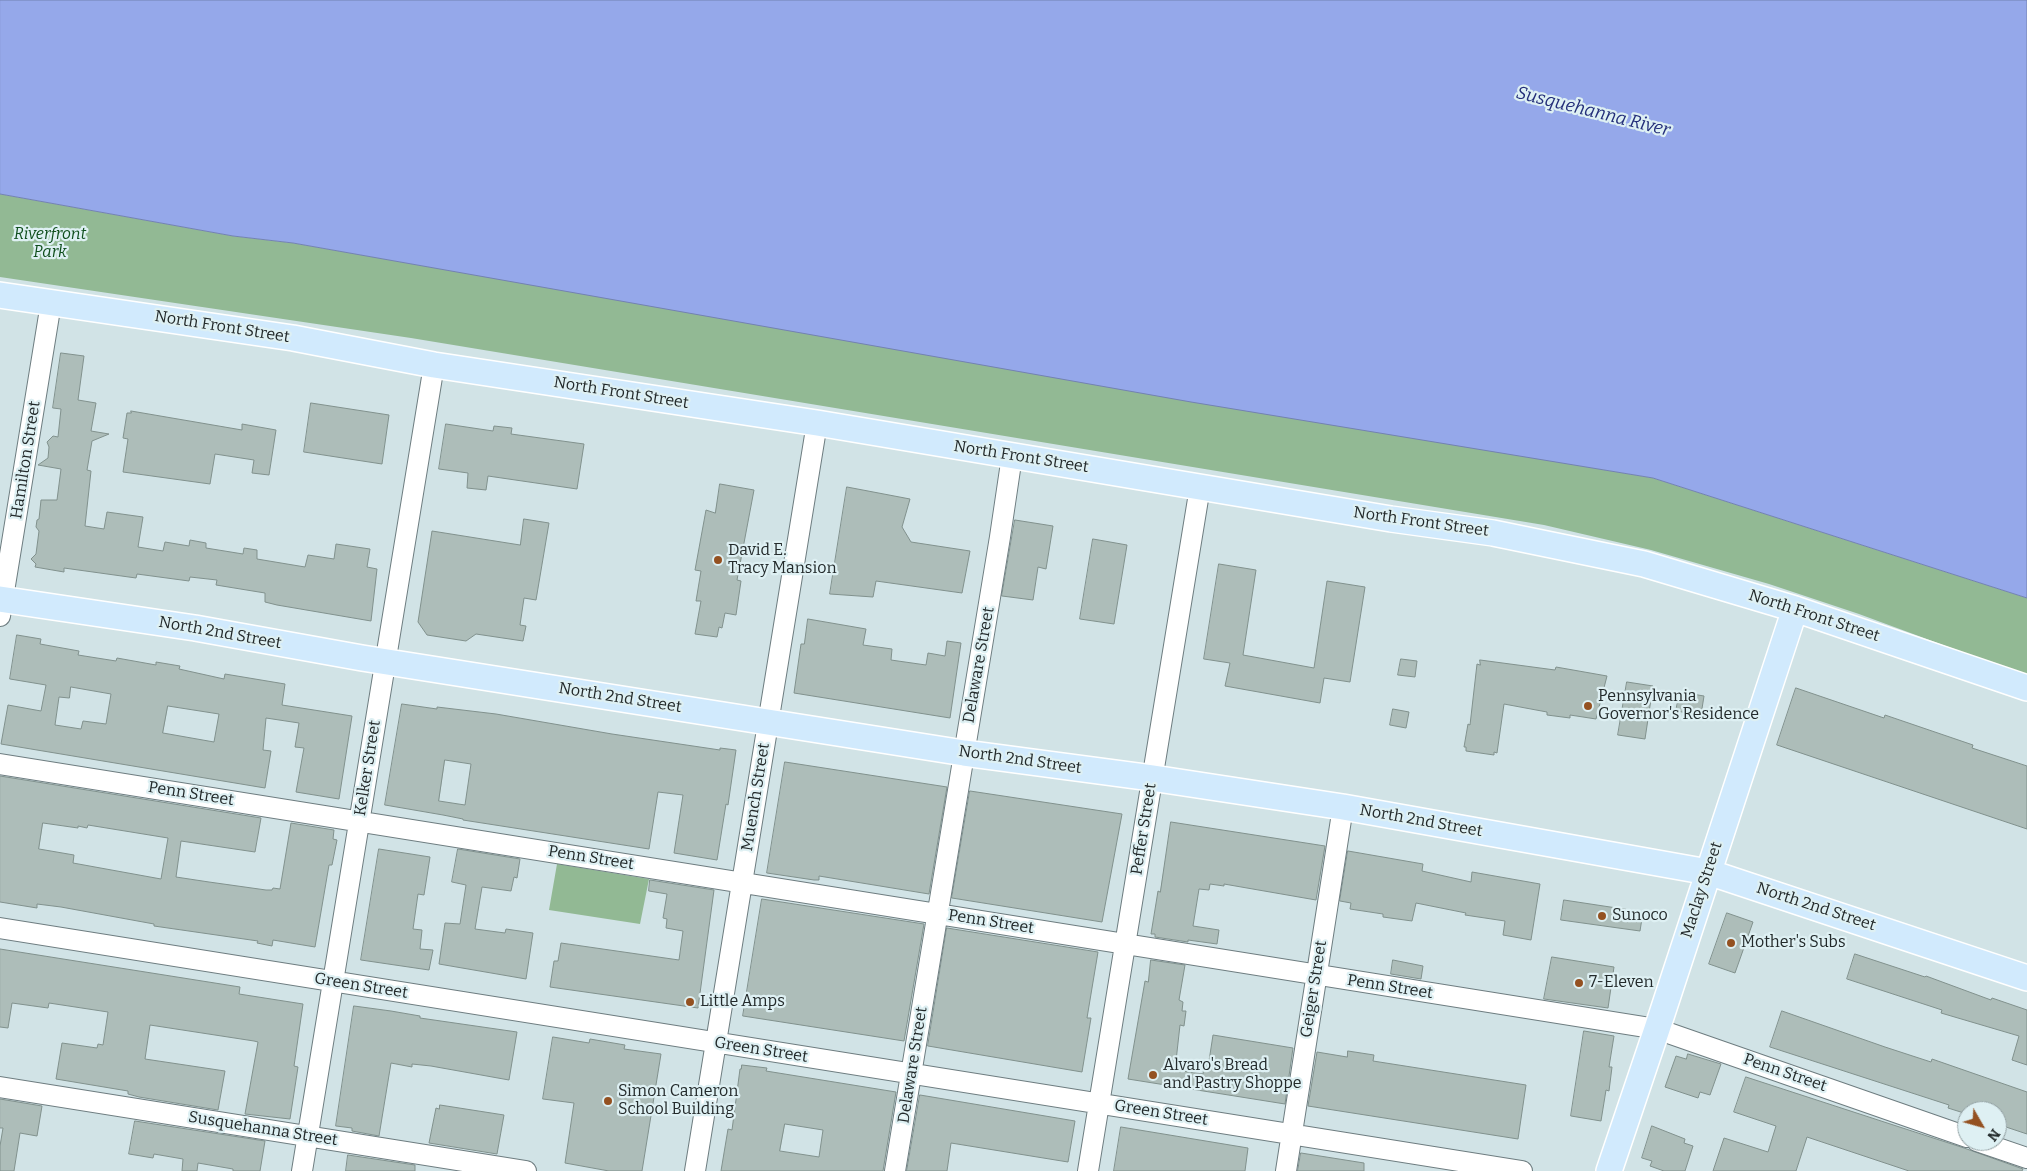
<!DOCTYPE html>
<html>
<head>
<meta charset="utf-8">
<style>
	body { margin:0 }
	#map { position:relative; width:2027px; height:1171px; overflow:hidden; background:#d1e3e6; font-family:Bitter,serif }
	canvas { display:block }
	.north { position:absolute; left:1957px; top:1101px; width:50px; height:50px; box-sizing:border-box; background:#def0f3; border:1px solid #93a1a3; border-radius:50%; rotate:128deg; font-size:14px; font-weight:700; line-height:20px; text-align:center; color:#232a2b }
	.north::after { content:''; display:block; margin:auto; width:18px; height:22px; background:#945121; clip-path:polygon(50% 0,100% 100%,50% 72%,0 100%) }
</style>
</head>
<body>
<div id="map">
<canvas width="2027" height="1171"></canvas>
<div class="north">N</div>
</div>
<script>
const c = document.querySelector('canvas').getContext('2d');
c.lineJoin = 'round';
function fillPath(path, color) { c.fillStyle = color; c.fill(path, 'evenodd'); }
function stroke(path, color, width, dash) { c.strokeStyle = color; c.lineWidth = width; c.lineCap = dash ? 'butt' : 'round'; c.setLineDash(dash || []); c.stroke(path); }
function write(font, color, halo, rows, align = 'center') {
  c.font = font + ' Bitter,serif'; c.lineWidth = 4.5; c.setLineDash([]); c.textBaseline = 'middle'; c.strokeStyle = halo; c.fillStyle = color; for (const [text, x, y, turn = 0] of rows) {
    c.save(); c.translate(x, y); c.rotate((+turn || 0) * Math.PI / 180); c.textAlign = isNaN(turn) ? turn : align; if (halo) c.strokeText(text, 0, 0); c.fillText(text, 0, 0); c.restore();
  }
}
const green = new Path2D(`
	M0,194L233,236L293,243L1653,478L2027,598V676L1859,614L1769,584L1651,550L1544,525L411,338L0,277Z
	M557,864L649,879L640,924L549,910Z`);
const water = new Path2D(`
	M0,0H2027V598L1653,478L1191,402L293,243L233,236L0,194Z`);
const building = new Path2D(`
	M61,353L84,356L78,400L96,403L91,431L109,434L92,441L87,470L91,471L85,526L104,529L107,512L143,517L138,547L163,551L165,542L189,546L190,540L206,543V548L243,554L244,548L257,550V559L305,567L308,555L334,559L336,544L370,549L367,567L377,569L371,621L277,605L265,602V593L216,585L217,580L190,577L189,581L137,574L136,578L64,568V572L35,567L36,564L31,559L36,554L39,531L36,527L37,520L39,519L41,500H57L61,469L38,465L48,458L49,447L47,442L53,436L58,437L61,409L53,408Z
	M311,403L389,415L382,464L304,452Z
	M131,411L242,430V424L276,430L269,475L252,473L254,460L215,454L210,484L123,472L128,439L123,438L127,413H131Z
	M446,424L493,431L494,426L512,428L511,434L584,444L577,489L488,476L486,490L467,488L468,473L439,469Z
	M720,484L754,490L737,580L741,581L736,615L725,613L722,628L719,627L717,637L695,634L701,601H696L701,571L695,570L706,510L715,513Z
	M847,487L910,499L902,527L911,542L970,551L962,593L876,581L873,597L830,594Z
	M524,519L549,523L536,600L524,598L520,625L526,626L523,641L476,634L466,641L427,635L418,622L432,531L520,545Z
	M1015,520L1053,526L1046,569L1038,567L1033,600L1002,596Z
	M1093,539L1127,545L1114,624L1080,619Z
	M1219,564L1256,570L1243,655L1314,668L1327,581L1365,587L1350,682L1324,678L1320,703L1225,686L1230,663L1204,659Z
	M808,619L866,629L863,645L892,649L891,660L926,665L928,653L945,656L947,641L961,643L950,718L794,693L801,644H804Z
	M17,635L41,639L40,644L79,651L78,655L116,661L117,658L156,665V662L180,666L179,669L224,679L225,674L285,684L282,705L352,716L339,799L296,792L304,748L295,747L299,723L266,718L263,750L271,751L265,788L1,744L8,705L41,711L46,685L10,679ZM71,687L111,694L106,724L83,721L81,729L55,725L59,697L69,698ZM168,706L219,714L214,742L163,733Z
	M1401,659L1417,661L1415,677L1398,675Z
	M1480,660L1555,670L1556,667L1607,676L1596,719L1570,715V718L1547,715V712L1504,704L1497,753L1494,752V755L1466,751V747H1464L1468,724L1470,725L1477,664L1480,665Z
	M1627,682L1653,686L1645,739L1618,735Z
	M1796,688L1884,718L1885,715L1973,745L1972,748L2027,766V829L1777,745Z
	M1680,692L1704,696L1701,715L1676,711Z
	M402,704L437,709V707L496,714L612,734L720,750V748L736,750L728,805L726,804L717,860L674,853L683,795L658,792L649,849L463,820V819L443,815L385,805ZM445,760L471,764L465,805L439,801Z
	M1393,709L1409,712L1406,728L1390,725Z
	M785,762L947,787L929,894L819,876V880H814L767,873Z
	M0,776L261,818L255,852L181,841L176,877L209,882L266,890H272L273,888L280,889L291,823L334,830L333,839L337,840L332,865H329L315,947L273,940L272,946L257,943L258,941L154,926V924L61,907L37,904V908L0,902ZM43,823L78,828V826L87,828L88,825L168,838L161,879L73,863L74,855L39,849Z
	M970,791L1122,814L1102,922L952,898Z
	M1171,822L1325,846L1316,900L1224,884V886L1210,884L1209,890L1199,889L1193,926L1219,930L1217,944L1188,940V942L1155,937V934H1151L1158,891L1160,892Z
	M379,849L430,857L424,895L418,894L413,929L422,930L420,949L433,950L429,970L361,960Z
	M458,849L520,859L517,878L514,877L511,891L482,887L475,929L505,933L506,929L533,933L526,979L439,964L445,923L460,924L466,885L452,882Z
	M1348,851L1423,864L1422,871L1471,882L1472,872L1540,884L1531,940L1503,935L1505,921L1465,915L1466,913L1416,903L1412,921L1383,917V914L1350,909L1351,903L1340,901Z
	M650,880L714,890L698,1008L550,987L554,961H558L561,943L679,960L683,931L666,928L667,919L663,918L667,894L649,891Z
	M762,899L924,924L904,1041L743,1016Z
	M1564,900L1643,912L1640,931L1561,920Z
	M1727,913L1753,922L1735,973L1709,964Z
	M947,928L1098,952L1087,1018H1091L1082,1072L928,1046Z
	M0,949L240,987L239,994L303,1004L294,1066L298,1067L290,1119L245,1114L258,1042L254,1041L150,1025L145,1059L225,1071L218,1110L139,1097L128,1094V1091L56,1079L62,1043L97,1048L98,1044L103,1045L108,1012L49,1003L48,1008L12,1003L8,1028L0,1027Z
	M1855,954L1925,977L1926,976L1991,1000L1992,998L2027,1010V1065L2012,1060L2019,1036L1941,1013L1942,1010L1847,979Z
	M1552,957L1614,967L1608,1008L1544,999Z
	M1151,960L1185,965L1179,1000L1183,1002L1182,1011H1186L1184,1026L1180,1025L1175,1070L1203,1074L1205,1060L1209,1061L1213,1035L1293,1048L1285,1104L1128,1079L1145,981L1148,982Z
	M1393,960L1423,966L1421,979L1391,974Z
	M354,1006L391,1011L420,1016V1018L517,1032L509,1080L431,1066L412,1064V1067L391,1063L379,1136L352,1131V1128L336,1126Z
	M1782,1011L1885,1047L1931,1062L1932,1059L2027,1092V1134L1997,1124V1111H1967V1114L1948,1108L1949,1105L1770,1047Z
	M1584,1031L1614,1036L1609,1067H1612L1609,1091L1606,1090L1601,1121L1571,1116Z
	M553,1037L589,1043L590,1039L625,1045L624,1049L661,1054L642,1171H609L565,1163L574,1103L543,1099Z
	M1348,1051L1374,1055L1373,1061L1526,1085L1518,1139L1308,1106L1317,1052L1347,1057Z
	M1688,1054L1721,1064L1710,1095L1700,1092L1698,1098L1665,1087L1676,1056L1686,1059Z
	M742,1065L767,1068L766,1071L896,1092L883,1171H721L728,1129L732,1130L740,1069H741ZM785,1124L823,1130L819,1157L780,1151Z
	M1746,1077L1964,1148L2023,1169L2022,1171H1909L1807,1137L1796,1171H1713L1724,1138L1768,1152L1776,1126L1734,1112Z
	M920,1095L1075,1121L1068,1162L951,1143L947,1171H907Z
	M0,1099L42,1106L37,1136L20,1133L14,1171H0V1146L3,1128H0Z
	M440,1105L504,1115L497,1154L429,1143L436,1108L439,1109Z
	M135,1121L265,1141L260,1171H233V1169L198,1163L197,1171H182L183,1159L154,1154L153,1158L129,1154Z
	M1652,1126L1685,1139L1684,1143L1693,1146L1685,1171H1664L1650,1166L1652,1161L1642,1158Z
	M1121,1127L1248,1148L1245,1171H1114Z
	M1301,1153L1364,1163V1171H1298Z
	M348,1155L415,1165V1171H346Z`);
const minor = new Path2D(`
	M0,616L51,303
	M0,764L1657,1029L1967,1137
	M0,928L1522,1171
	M0,1087L526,1171
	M1977,1141L2027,1158
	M302,1171L434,365
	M695,1171L817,423
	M895,1171L1000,537L1012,456
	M1088,1171L1200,487
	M1286,1171L1343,807`);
const major = new Path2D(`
	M0,295L293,338L434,365L817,423L1391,519L1493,533L1644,564L1795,609L2027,688
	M0,599L195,628L362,658L964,753L1152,778L1343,807L1708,872L2027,978
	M1609,1171L1657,1029L1795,609`);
const markers = [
	[718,560,5,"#945121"],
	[1588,706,5,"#945121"],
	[1602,916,5,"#945121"],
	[1731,943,5,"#945121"],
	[1579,983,5,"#945121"],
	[690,1002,5,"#945121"],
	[1153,1075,5,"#945121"],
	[608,1101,5,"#945121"]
];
const parkNames = [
	["Riverfront",50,235],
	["Park",50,253]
];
const streetNames = [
	["North Front Street",222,327,9],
	["North Front Street",621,393,9],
	["North Front Street",1021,457,9],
	["Hamilton Street",26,460,-81],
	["North Front Street",1421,522,8],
	["North Front Street",1814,616,18],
	["North 2nd Street",220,633,10],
	["Delaware Street",979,665,-80],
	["North 2nd Street",620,698,9],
	["North 2nd Street",1020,760,8],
	["Kelker Street",368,768,-81],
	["Penn Street",191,794,9],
	["Muench Street",756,797,-81],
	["North 2nd Street",1421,821,10],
	["Peffer Street",1144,829,-81],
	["Penn Street",591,858,9],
	["Maclay Street",1702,890,-72],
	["North 2nd Street",1816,907,18],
	["Penn Street",991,922,9],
	["Green Street",361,986,9],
	["Penn Street",1390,987,9],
	["Geiger Street",1314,989,-81],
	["Green Street",761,1050,9],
	["Delaware Street",913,1065,-81],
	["Penn Street",1785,1073,19],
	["Green Street",1161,1113,9],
	["Susquehanna Street",263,1129,9]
];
const poiNames = [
	["David E.",728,551],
	["Tracy Mansion",728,569],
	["Pennsylvania",1598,697],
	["Governor's Residence",1598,715],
	["Sunoco",1612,916],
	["Mother's Subs",1741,943],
	["7-Eleven",1589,983],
	["Little Amps",700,1002],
	["Alvaro's Bread",1163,1066],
	["and Pastry Shoppe",1163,1084],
	["Simon Cameron",618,1092],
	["School Building",618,1110]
];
const waterNames = [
	["Susquehanna River",1593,112,14]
];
fillPath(green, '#92b994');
fillPath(water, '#95a8ea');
stroke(water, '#7382b1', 1);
fillPath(building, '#adbdb9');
stroke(building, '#81918d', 1);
stroke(minor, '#6e7d80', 22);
stroke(major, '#fff', 28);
stroke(minor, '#fff', 20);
stroke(major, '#d1eafd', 25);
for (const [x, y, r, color] of markers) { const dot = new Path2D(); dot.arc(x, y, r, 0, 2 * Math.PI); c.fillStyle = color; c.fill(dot); stroke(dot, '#def0f3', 2); }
write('italic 16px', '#104f1d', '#def0f3', parkNames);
write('16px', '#232a2b', '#def0f3', streetNames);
write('16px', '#232a2b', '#def0f3', poiNames, 'left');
write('italic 18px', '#232e79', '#def0f3', waterNames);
</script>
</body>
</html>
